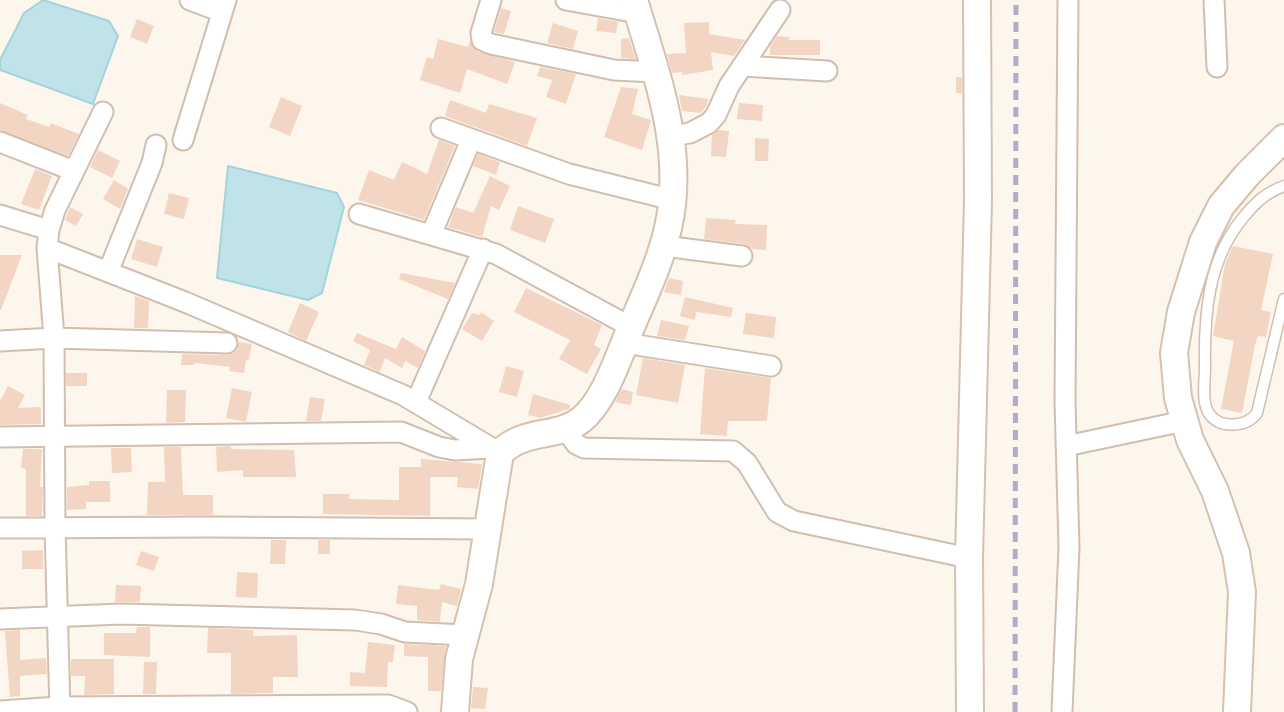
<!DOCTYPE html>
<html>
<head>
<meta charset="utf-8">
<style>
	body { margin:0 }
	canvas { display:block; background:#fdf6ec }
</style>
</head>
<body>
<canvas width="1284" height="712"></canvas>
<script>
const c = document.querySelector('canvas').getContext('2d');
c.lineJoin = 'round';
function fillPath(path, color) { c.fillStyle = color; c.fill(path, 'evenodd'); }
function stroke(path, color, width, dash) { c.strokeStyle = color; c.lineWidth = width; c.lineCap = dash ? 'butt' : 'round'; c.setLineDash(dash || []); c.stroke(path); }
const water = new Path2D(`
	M43,0L109,21L118,36L93,104L0,70V60L24,13Z
	M228,166L337,193L344,207L322,293L308,300L217,278Z`);
const building = new Path2D(`
	M501,8L511,11L504,34L494,32Z
	M598,18L618,22L616,33L596,31Z
	M137,19L154,26L147,44L130,37Z
	M709,22V34L745,40L734,56L711,52L713,70L682,75V72L672,73L667,54L686,53L684,23Z
	M553,23L578,31L573,49L547,43Z
	M777,36L789,37V40H820V55H770V47Z
	M629,38L636,59L621,58V39Z
	M438,39L468,47L470,41L477,51L515,62L507,84L467,69L460,93L420,80L427,57L433,59Z
	M540,67L576,74L566,104L546,97L552,80L537,76Z
	M956,77H962V93H956Z
	M621,87L638,89L632,114L651,120L642,150L604,137Z
	M679,95L708,99L707,105L701,113L682,111Z
	M281,97L302,106L290,136L269,127Z
	M450,100L486,113L489,104L537,118L527,146L445,116Z
	M0,103L28,115L26,119L49,127L51,123L79,134L68,156L0,130Z
	M739,103L763,105L762,121L737,119Z
	M719,130L729,131L726,157L711,156L712,135Z
	M755,138L769,139L768,161H755Z
	M439,140L455,146L424,220L358,200L369,170L394,180L402,162L427,174Z
	M98,150L120,161L112,178L90,167Z
	M478,154L500,162L496,175L473,166Z
	M35,169L52,176L39,210L21,204Z
	M490,176L510,186L499,210L491,206L482,237L448,227L456,207L473,213Z
	M114,180L128,189L120,209L103,199Z
	M169,193L189,198L184,219L164,214Z
	M518,206L554,219L545,243L510,230Z
	M70,207L83,214L76,226L65,220Z
	M706,218L736,220L735,224L767,225L766,250L752,249L744,244L704,239Z
	M137,239L163,247L157,267L131,259Z
	M1233,246L1273,254L1261,310L1271,312L1266,337L1258,336L1255,345L1242,413L1221,409L1234,341L1213,336L1225,264Z
	M0,255H22L1,310H0Z
	M401,273L455,283L448,299L445,298L399,279Z
	M669,278L683,281L681,295L664,292Z
	M526,288L602,325L594,345L601,349L587,374L559,359L570,340L514,312Z
	M135,296L149,301L148,328H134Z
	M685,297L733,308L731,317L696,312L695,320L680,316Z
	M300,303L319,312L306,341L288,332Z
	M481,312L494,321L482,341L462,329L472,313L480,315Z
	M746,313L776,317L774,338L743,334Z
	M661,320L689,326L685,340L657,336Z
	M357,333L396,349L402,337L425,351L418,368L405,361L402,368L385,358L380,372L364,365L370,350L353,341Z
	M239,342L252,344L249,360H246L244,373L229,371L230,367L194,363V365H181L182,354L227,355L237,350Z
	M643,358L685,365L678,403L636,395Z
	M506,366L524,371L517,397L499,392Z
	M705,368L771,378L767,421H728L727,436L700,434Z
	M66,373H87V386H66Z
	M8,386L25,395L18,408L41,407V424L0,425V401Z
	M232,388L252,392L246,422L226,418Z
	M622,389L633,392L631,405L615,402Z
	M167,390H186L185,422L166,423Z
	M533,394L570,405L569,409L540,418L528,415Z
	M310,397L325,399L321,421H306Z
	M231,446V449L294,450L296,477H243V470L217,472L216,447Z
	M164,447H181L183,495H213V515H147L148,482H165Z
	M111,448H131L132,472L112,473Z
	M23,449H42L40,487H43L42,516H26V469L21,468Z
	M421,459L482,464L478,489L457,487L458,477H430V516L323,514V494H349V499L399,500V467H421Z
	M89,481H110V502H86V509L67,510V487L89,485Z
	M271,540H286L285,564H270Z
	M318,540H330V554H318Z
	M43,550V569H22V551Z
	M141,551L159,557L154,571L136,565Z
	M237,572L258,573L257,598L236,597Z
	M441,584L461,589L457,606L442,602L440,622L417,620V606L396,604L398,585L439,590Z
	M116,585L141,586L140,602H115Z
	M137,627H150V657L104,655V633H136Z
	M208,628L253,630V636L297,635L298,677H273V693L231,694V653H207Z
	M20,630V660L46,658L47,674L20,676V696L10,697L5,631Z
	M368,642L395,645L393,662H388L387,687L350,686V672L365,673Z
	M404,644L446,646L441,691H428V657L404,656Z
	M71,659H114V694L84,695L85,676H71Z
	M144,662H157L156,694H143Z
	M473,687L488,688L485,709L471,708Z`);
const lane = new Path2D(`
	M1284,186C1265,193 1255,203 1242,219C1208,261 1204,314 1205,367C1205,380 1201,404 1210,415C1221,429 1247,427 1257,413L1284,299`);
const street = new Path2D(`
	M190,0L222,12
	M491,0L481,33L482,40L491,44L614,70L656,72
	M566,0L638,13
	M1214,0L1217,67
	M742,66L827,71
	M441,128L569,174L673,200
	M671,136L690,133L709,123L716,115L729,86L780,10
	M183,140L226,0
	M0,142L74,171
	M359,214L496,254L631,327
	M0,215L49,230
	M431,235L471,140
	M664,246L742,256
	M47,248L185,302L403,395L500,453
	M108,272L152,163L156,145
	M0,341L54,338L227,343
	M624,343L771,366
	M416,402L483,249
	M565,429L576,444L584,448L733,451L747,463L777,512L794,521L969,558
	M0,437L401,432L439,447L455,450L491,448
	M1066,446L1184,421
	M0,528L211,527L489,529
	M0,619L121,614L355,620L381,624L405,632L464,635
	M0,711L59,707L377,705H388L407,712
	M60,712L55,527L54,338L47,248L49,230L55,210L103,112
	M1062,712L1069,547L1065,401L1068,0`);
const secondary = new Path2D(`
	M455,712L459,659L479,584L500,453C525,428 556,439 581,420C604,402 618,358 629,332C643,298 660,264 668,228C686,150 656,74 634,0
	M970,712L969,558L978,200L977,0
	M1237,712L1242,592L1236,553L1215,491L1190,440L1178,398L1174,353L1181,312L1203,242L1221,206L1247,175L1284,138`);
const rail = new Path2D(`
	M1015,712L1016,0`);
fillPath(water, '#bfe3e8');
stroke(water, '#a5d3da', 2);
fillPath(building, '#f3d5c3');
stroke(lane, '#d1beb0', 13);
stroke(street, '#d1beb0', 23);
stroke(secondary, '#d6c0b0', 30);
stroke(lane, '#fff', 10);
stroke(street, '#fff', 19);
stroke(secondary, '#fff', 26);
stroke(rail, '#b9a8c9', 5, [10, 7]);
</script>
</body>
</html>
